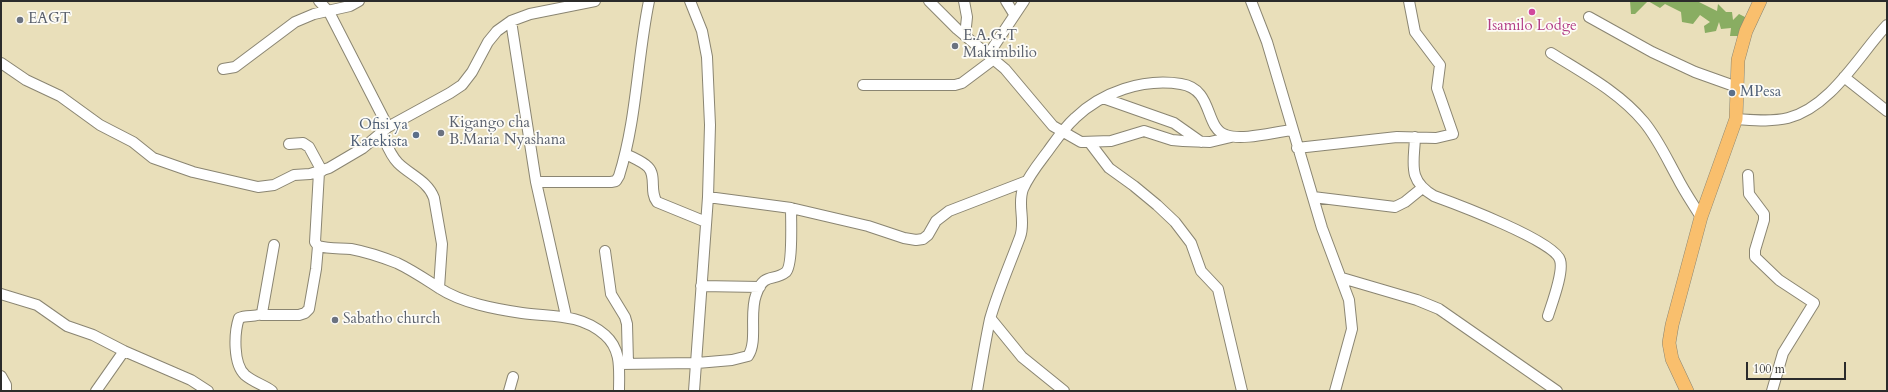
<!DOCTYPE html>
<html>
<head>
<meta charset="utf-8">
<style>
	body { margin:0 }
	#map { position:relative; width:1888px; height:392px; overflow:hidden; background:#e9dfba; font-family:Cardo,serif }
	canvas { display:block }
	.frame { position:absolute; inset:0; border:2px solid #2b2b2b; pointer-events:none }
	.scale { position:absolute; left:1746px; top:362px; width:100px; height:18px; box-sizing:border-box; border:2px solid #2b2b2b; border-top:0; padding-left:5px; font-size:12px; line-height:14px; white-space:nowrap; color:#2b2b2b; -webkit-text-stroke:3px #fdfcf7; paint-order:stroke }
</style>
</head>
<body>
<div id="map">
<canvas width="1888" height="392"></canvas>
<div class="frame"></div>
<div class="scale">100 m</div>
</div>
<script>
const c = document.querySelector('canvas').getContext('2d');
c.lineJoin = 'round';
function fillPath(path, color) { c.fillStyle = color; c.fill(path, 'evenodd'); }
function stroke(path, color, width, dash) { c.strokeStyle = color; c.lineWidth = width; c.lineCap = dash ? 'butt' : 'round'; c.setLineDash(dash || []); c.stroke(path); }
function write(font, color, halo, rows, align = 'center') {
  c.font = font + ' Cardo,serif'; c.lineWidth = 3.5; c.setLineDash([]); c.textBaseline = 'middle'; c.strokeStyle = halo; c.fillStyle = color; for (const [text, x, y, turn = 0] of rows) {
    c.save(); c.translate(x, y); c.rotate((+turn || 0) * Math.PI / 180); c.textAlign = isNaN(turn) ? turn : align; if (halo) c.strokeText(text, 0, 0); c.fillText(text, 0, 0); c.restore();
  }
}
const forest = new Path2D(`
	M1630,1H1697L1717,11L1718,4L1726,12H1732L1733,20L1739,14L1749,19L1740,36H1730L1731,28L1721,29L1719,22L1716,31L1705,33L1704,26L1710,22L1700,15L1693,24L1682,22L1681,12L1665,4L1660,8L1648,1L1635,14H1631Z`);
const minor = new Path2D(`
	M319,1L329,12L388,127
	M690,1L702,31L707,57L710,125L708,197L694,391
	M929,1L957,29L1005,69L1053,126L1081,142L1111,141L1144,131L1172,140L1183,141L1210,142L1231,137
	M964,1L967,17L965,36
	M1006,1L1014,14
	M1251,1L1267,42L1322,228L1349,300L1352,329L1335,391
	M1589,17L1652,52L1695,72L1737,87
	M511,21L536,182L566,316
	M1551,53C1583,73 1619,92 1644,122C1658,139 1667,159 1677,177C1684,191 1693,204 1701,217
	M988,55L1024,1
	M1,63L26,80L60,96L100,125L133,142L153,158L193,172L258,187L274,185L294,175L310,174L329,168L363,148L388,127L450,93L462,85L472,72L488,42L497,31L511,21L530,14L595,1
	M223,69L235,67L295,22L314,14L350,6L359,1
	M1844,77L1887,111
	M863,85H955L962,83L994,59
	M1103,98L1174,123L1201,142
	M1736,119C1753,120 1771,122 1788,118C1831,107 1859,55 1887,25
	M381,132C386,143 390,155 398,163C410,175 428,181 434,198L442,244L439,288
	M1415,137C1414,164 1407,180 1434,196C1456,204 1555,241 1560,260C1564,272 1552,303 1548,316
	M1090,143L1109,168L1134,186L1157,205L1175,222L1191,243L1201,271L1218,289L1242,391
	M289,144L303,143L309,147L322,171
	M1297,148L1397,137L1436,138L1453,134L1437,88L1440,65L1415,32L1409,1
	M626,154C633,158 642,161 648,167C657,176 649,192 657,202L706,222
	M319,172L315,242L318,246C329,249 340,248 351,249C367,252 382,257 397,263C412,270 425,279 439,288C462,303 495,309 522,313C552,317 580,313 605,335C622,350 619,370 619,391
	M1748,175L1749,194L1764,214V220L1755,250V257L1779,280L1814,303L1783,353L1772,391
	M536,182H611L616,181L619,176C637,119 637,59 649,1
	M708,197L791,208L868,226L904,238L916,240L923,239L928,235L936,221L949,211L1027,181
	M1313,197L1395,207L1405,202L1421,189
	M605,251L611,294L625,317L627,324L628,363
	M1342,278L1417,300L1439,309L1557,391
	M701,286L760,287
	M1,294L37,305L67,326L93,335L124,351L191,380L208,391
	M261,315H299L305,313L309,309L316,269L318,246
	M991,319L1022,357L1064,391
	M619,364L697,363L732,360L748,356C758,342 749,313 756,295C764,271 774,282 786,272C793,265 791,219 791,208
	M1,376L6,385V391
	M96,391L124,351
	M272,391C264,385 253,382 245,375C233,364 234,333 239,318C247,314 256,318 262,313L274,245
	M509,391L513,377
	M977,391C981,367 985,343 990,319C998,291 1010,264 1020,237C1026,221 1017,205 1023,189C1029,175 1039,163 1048,151C1056,140 1064,128 1075,118C1102,92 1143,78 1181,84C1214,89 1204,128 1226,135C1242,141 1274,132 1292,130`);
const major = new Path2D(`
	M1687,391L1672,359L1669,343L1672,325L1701,217L1736,119L1738,60L1746,31L1760,1`);
const markers = [
	[1532,12,4,"#d1479c"],
	[20,20,4,"#6b7280"],
	[955,46,4,"#6b7280"],
	[1732,93,4,"#5c6f8a"],
	[441,133,4,"#6b7280"],
	[416,135,4,"#5c6f8a"],
	[335,320,4,"#6b7280"]
];
const worshipNames = [
	["EAGT",28,20],
	["E.A.G.T",963,37],
	["Makimbilio",963,54],
	["Kigango cha",449,124],
	["B.Maria Nyashana",449,141],
	["Sabatho church",343,320]
];
const hotelNames = [
	["Isamilo Lodge",1532,27]
];
const serviceNames = [
	["MPesa",1740,93],
	["Ofisi ya",408,126,"right"],
	["Katekista",408,143,"right"]
];
fillPath(forest, '#89ad62');
stroke(minor, '#8a8572', 12);
stroke(major, '#8a8572', 14);
stroke(minor, '#fff', 10);
stroke(major, '#f9bf6d', 13);
for (const [x, y, r, color] of markers) { const dot = new Path2D(); dot.arc(x, y, r, 0, 2 * Math.PI); c.fillStyle = color; c.fill(dot); stroke(dot, '#fdfcf7', 1.5); }
write('15px', '#5b616d', '#fdfcf7', worshipNames, 'left');
write('15px', '#b23c85', '#fdfcf7', hotelNames);
write('15px', '#4e5e75', '#fdfcf7', serviceNames, 'left');
</script>
</body>
</html>
